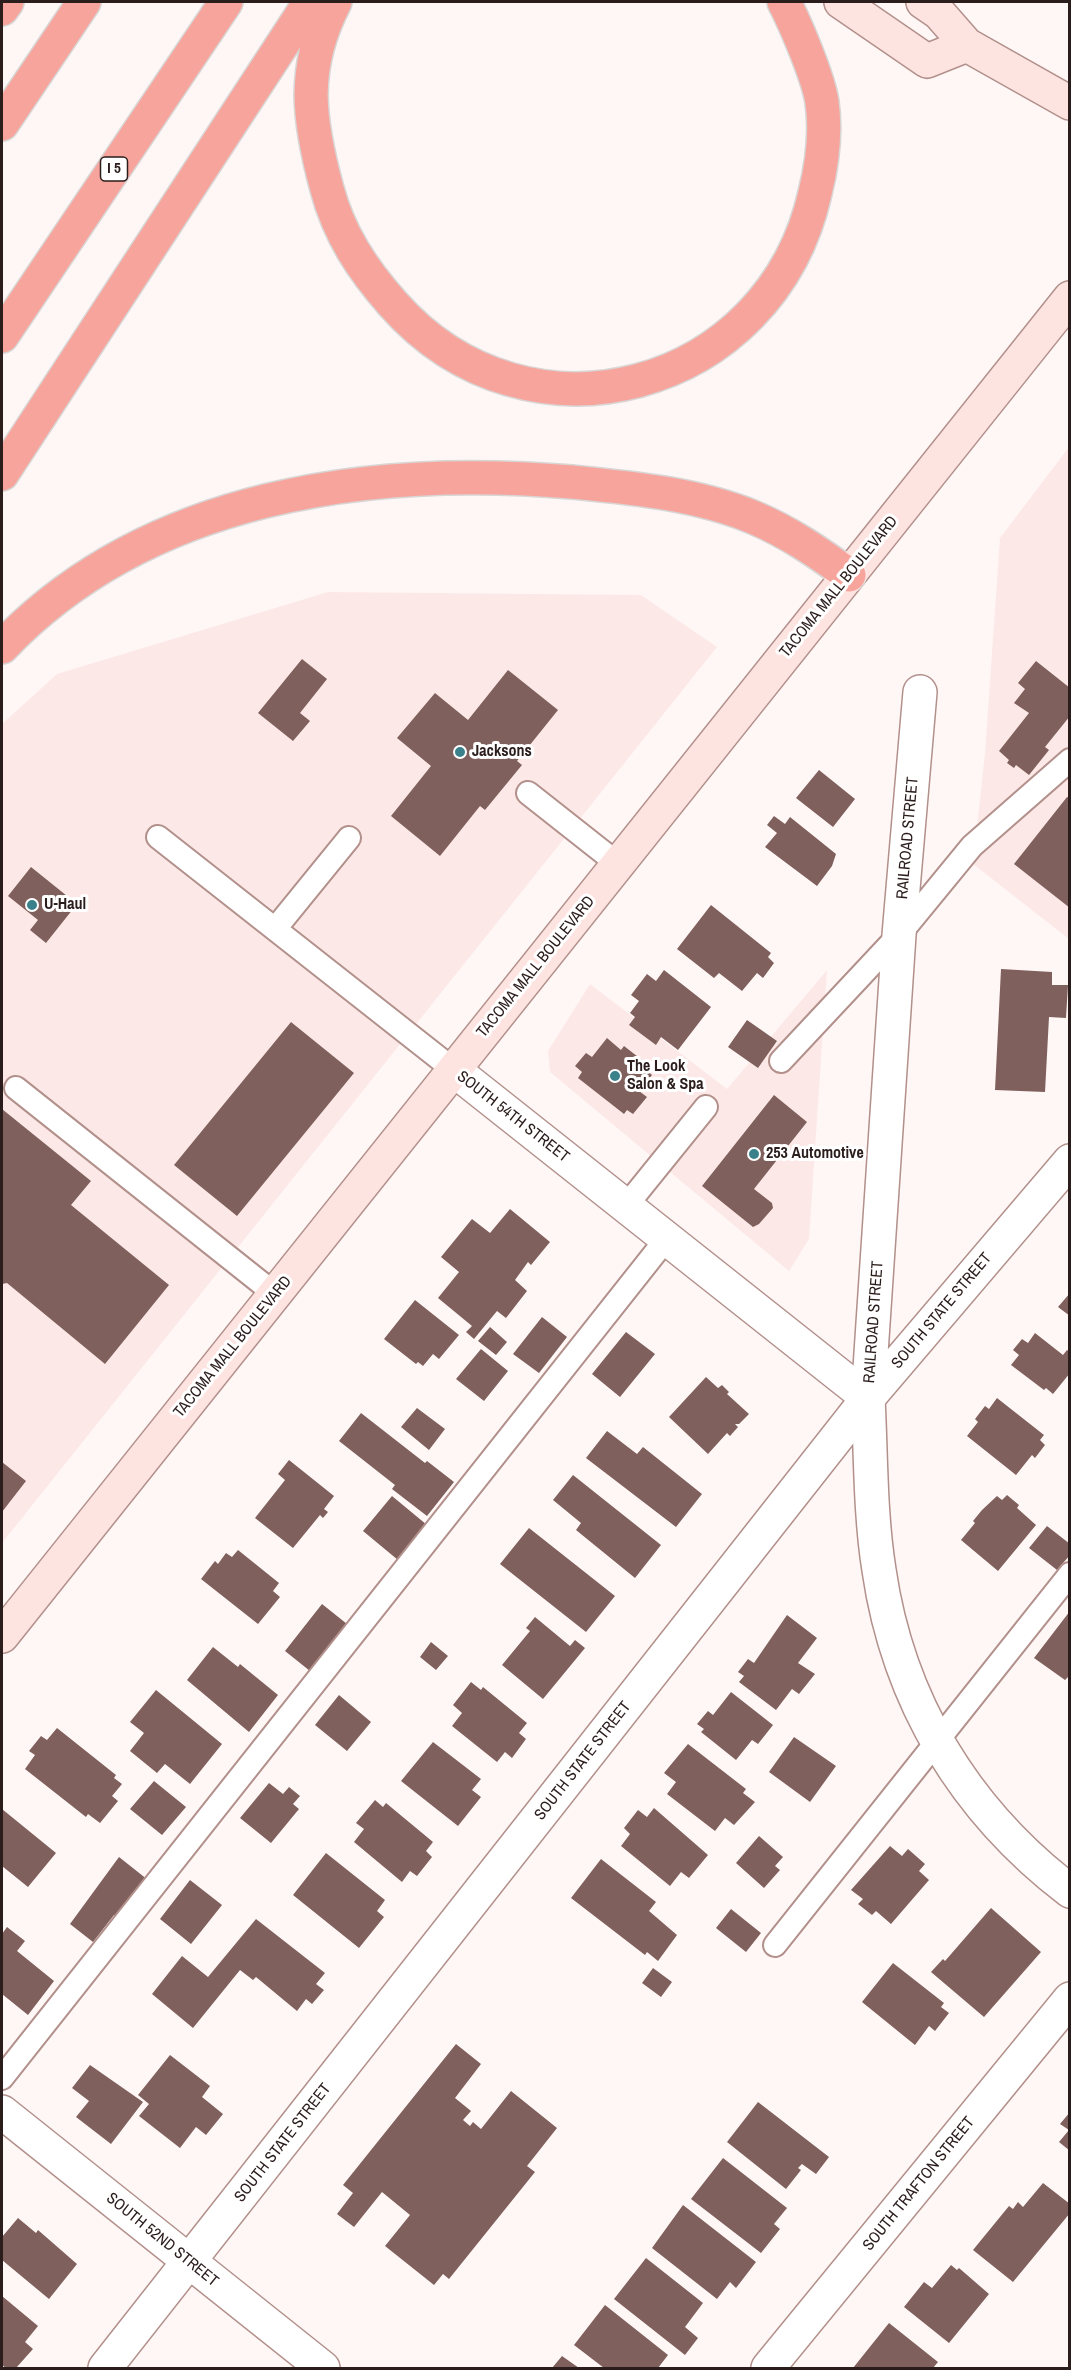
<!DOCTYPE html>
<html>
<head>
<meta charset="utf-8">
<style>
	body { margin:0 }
	#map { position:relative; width:1071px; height:2370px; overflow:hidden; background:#fff7f6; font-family:"Archivo Narrow",sans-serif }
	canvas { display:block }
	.frame { position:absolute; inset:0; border:3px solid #2a1d1c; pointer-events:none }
</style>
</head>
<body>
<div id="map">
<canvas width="1071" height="2370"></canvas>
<div class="frame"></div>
</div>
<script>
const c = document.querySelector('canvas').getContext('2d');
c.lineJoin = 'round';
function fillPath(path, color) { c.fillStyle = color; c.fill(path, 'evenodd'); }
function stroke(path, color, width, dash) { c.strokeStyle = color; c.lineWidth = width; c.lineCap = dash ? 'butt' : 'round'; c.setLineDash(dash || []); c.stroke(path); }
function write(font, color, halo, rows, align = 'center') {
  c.font = font + ' "Archivo Narrow",sans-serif'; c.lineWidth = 6; c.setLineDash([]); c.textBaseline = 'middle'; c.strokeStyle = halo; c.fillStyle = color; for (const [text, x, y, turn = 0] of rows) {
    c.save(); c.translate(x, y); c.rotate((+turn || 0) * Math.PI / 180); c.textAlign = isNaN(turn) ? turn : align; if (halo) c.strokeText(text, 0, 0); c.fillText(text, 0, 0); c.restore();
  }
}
const built = new Path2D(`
	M1069,447V939L973,864L985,753L1000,538Z
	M328,592L641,595L717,647L2,1543V724L57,674Z
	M827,970L809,1239L789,1271L550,1072L548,1051L590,984L727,1089Z`);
const building = new Path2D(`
	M302,659L327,679L300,713L310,721L293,741L258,713Z
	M1036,661L1070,688V716L1045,747L1049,750L1029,775L1016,765L1014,768L1007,763L1009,760L999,751L1029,713L1014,703L1025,689L1018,683Z
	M508,670L558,710L517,761L522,765L485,810L480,806L440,856L391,816L431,766L397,738L435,693L468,720Z
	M819,770L855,799L833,827L796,798Z
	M1067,797L1070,798V908L1014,864Z
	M774,816L785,824L790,817L836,854L832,866L817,886L765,847L777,833L767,825Z
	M31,867L77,904L46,943L30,930L38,920L8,896Z
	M711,905L771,953L768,957L774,963L763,978L757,973L742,991L719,973L714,978L677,949Z
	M1001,969L1052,972V985H1068L1066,1018L1049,1017L1045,1092L995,1090Z
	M664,970L711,1007L678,1050L661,1037L656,1045L629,1025L635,1017L630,1013L639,1001L631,995L647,974L656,981Z
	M747,1020L777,1041L758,1068L728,1047Z
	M291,1022L354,1073L237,1216L174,1165Z
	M607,1038L621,1050L624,1046L642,1060L639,1064L652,1075L639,1091L647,1097L633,1114L627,1110L624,1114L578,1078L582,1072L575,1066L586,1053L592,1057Z
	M774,1095L807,1122L754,1189L772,1203L773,1208L759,1224L753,1227L702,1186Z
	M2,1109L91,1181L71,1205L169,1285L105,1364L7,1283L2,1284Z
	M510,1209L550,1242L531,1265L528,1262L515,1280L527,1291L506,1318L497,1311L474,1339L466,1332L472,1326L438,1298L459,1272L441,1257L472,1219L490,1233Z
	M1070,1293V1316L1058,1307Z
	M415,1300L459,1335L439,1359L433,1354L423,1366L418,1362L416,1364L384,1339Z
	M542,1317L567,1337L539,1373L513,1354Z
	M490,1327L507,1342L496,1355L478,1341Z
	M626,1332L655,1354L620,1397L592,1374Z
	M1035,1333L1063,1355L1067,1350L1070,1352V1373L1053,1394L1046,1388L1044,1390L1011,1365L1019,1355L1013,1350L1022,1339L1028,1343Z
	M481,1349L508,1371L484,1401L456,1379Z
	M706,1377L718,1388L722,1385L729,1392L727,1394L749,1414L739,1424H735L738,1427L730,1436L727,1433L708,1454L669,1417Z
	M997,1398L1044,1435L1040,1440L1045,1445L1035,1458L1032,1455L1016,1475L967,1436L978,1422L975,1419L985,1406L989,1409Z
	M417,1408L445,1429L429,1450L401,1427Z
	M361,1413L425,1463L427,1461L454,1482L427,1516L392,1489L395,1485L339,1441Z
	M607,1431L637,1454L643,1447L702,1494L676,1527L586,1458Z
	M289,1460L334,1496L324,1509L328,1512L323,1518L320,1515L293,1548L255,1518L285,1480L278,1474Z
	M2,1462L26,1481L2,1512Z
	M573,1475L661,1545L635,1578L576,1530L581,1523L553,1500Z
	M1007,1495L1019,1505L1017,1508L1036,1525L998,1571L961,1540L975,1523L973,1521L982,1510L997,1496L1002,1500Z
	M392,1496L427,1525L398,1560L363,1531Z
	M1047,1526L1070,1544V1555L1057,1570L1029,1548Z
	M529,1528L615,1596L586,1632L500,1564Z
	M238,1550L279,1583L273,1591L280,1597L258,1624L201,1579L215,1561L218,1564L226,1553L232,1557Z
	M322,1604L347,1624L310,1671L285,1651Z
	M1070,1611V1675L1065,1680L1034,1658Z
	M787,1615L817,1638L798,1663L815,1674L799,1694L792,1689L776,1710L739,1682L744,1676L738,1672L748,1659L754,1663Z
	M535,1617L570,1646L575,1640L585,1648L543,1699L502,1665L530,1631L526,1628Z
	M431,1642L448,1656L436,1670L420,1657Z
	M213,1647L238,1667L240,1664L278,1695L249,1732L187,1680Z
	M471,1682L481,1690L483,1687L527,1723L519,1733L526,1739L512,1758L505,1752L497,1762L452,1726L462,1713L453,1705Z
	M156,1690L222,1744L190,1784L165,1764L157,1773L130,1751L144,1733L130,1722Z
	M731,1692L773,1725L758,1744L752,1740L736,1760L701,1732L704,1729L697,1724L708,1711L713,1715Z
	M339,1695L371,1722L347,1751L315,1725Z
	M57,1728L116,1775L114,1778L122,1784L112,1796L118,1801L100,1823L88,1814L86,1817L25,1769L35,1755L29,1751L41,1736L47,1740Z
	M794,1737L836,1766L810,1802L769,1772Z
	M433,1742L481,1779L472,1790L481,1797L458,1826L401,1781Z
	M688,1744L746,1789L743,1793L755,1802L734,1825L725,1818L715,1831L667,1794L676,1782L664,1773Z
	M154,1781L186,1807L162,1835L130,1809Z
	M269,1783L283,1794L289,1787L300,1796L293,1804L299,1809L271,1843L240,1818Z
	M375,1800L383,1807L386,1803L433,1842L426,1851L432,1857L417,1876L410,1871L402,1882L354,1842L364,1829L356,1823Z
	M654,1808L708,1855L689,1878L681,1872L670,1886L621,1846L630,1834L624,1828L638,1810L647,1817Z
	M2,1809L56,1853L28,1887L2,1866Z
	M759,1836L783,1857L775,1866L780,1870L764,1888L736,1863Z
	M890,1846L902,1856L908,1849L925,1864L919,1871L929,1880L891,1924L876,1911L872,1915L858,1904L863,1899L851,1890Z
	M326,1853L385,1900L377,1911L384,1917L359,1948L293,1895Z
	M119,1857L148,1880L118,1918L114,1915L93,1942L70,1924Z
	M601,1859L656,1902L649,1911L677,1935L658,1961L647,1952L645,1955L571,1898Z
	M190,1880L222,1905L191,1944L160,1919Z
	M991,1908L1041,1952L984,2017L931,1972L943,1959L945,1961Z
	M731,1909L761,1933L746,1952L716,1928Z
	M256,1919L325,1973L316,1984L324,1990L312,2004L306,1999L297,2011L256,1977L253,1980L240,1970L193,2028L152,1994L182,1956L208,1977Z
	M7,1927L25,1941L17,1951L54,1981L28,2015L2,1994V1934Z
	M893,1963L944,2003L941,2007L949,2013L935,2031L929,2026L915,2045L862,2002Z
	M653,1968L672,1982L661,1997L642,1983Z
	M456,2044L481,2064L455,2098L471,2111L463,2120L470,2126L473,2122L481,2129L511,2091L557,2128L527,2166L535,2172L449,2279L443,2274L434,2285L385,2246L410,2215L382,2192L354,2227L337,2214L353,2193L343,2185Z
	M170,2055L210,2086L202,2097L223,2114L206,2135L196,2127L180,2148L139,2116L149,2104L138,2095Z
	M90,2065L143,2102L111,2144L76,2117L89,2101L72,2088Z
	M758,2102L829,2157L816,2174L802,2164L798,2168L801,2170L786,2189L727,2142Z
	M1070,2112V2151L1059,2142L1069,2130L1060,2124Z
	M723,2158L787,2208L774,2224L780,2229L761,2253L691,2199Z
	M1043,2183L1070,2204V2213L1013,2282L973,2250L1009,2206L1013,2209L1018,2202L1023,2207Z
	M683,2205L756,2262L736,2288L730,2282L717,2299L652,2248Z
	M18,2218L36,2233L38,2230L77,2264L49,2299L2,2260V2237Z
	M646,2258L703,2303L685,2327L698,2338L685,2355L614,2299Z
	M951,2265L957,2270L959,2268L989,2294L949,2343L904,2307L924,2282L932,2288Z
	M2,2296L38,2326L25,2342L33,2349L16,2368H6L2,2365Z
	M605,2305L668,2355L658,2368H604L574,2345Z
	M889,2323L938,2362L933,2368H853Z
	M562,2356L579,2368H552Z`);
const service = new Path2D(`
	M528,793L618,864
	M158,837L454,1070
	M275,929L349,838
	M781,1061L899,935L972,846L1070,760
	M16,1088L275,1294
	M626,1206L706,1107
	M775,1945L1070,1574
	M2,2078L667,1238`);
const minor = new Path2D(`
	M868,1398L899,935L920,692
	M2,2112L323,2368
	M105,2368L868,1398L1070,1161
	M768,2368L1070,1999`);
const tertiary = new Path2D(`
	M454,1070L868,1398C871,1455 870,1514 879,1570C898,1701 965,1811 1070,1891`);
const secondary = new Path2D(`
	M841,2L927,61L967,45
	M923,2L939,13L967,45L1070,103
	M2,1636L1070,298`);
const motorway = new Path2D(`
	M335,2C301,68 308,119 327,189C339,234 362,269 393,304C529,458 771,391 815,193C822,165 826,131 822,102C818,77 796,25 784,2
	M2,9L7,2
	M2,124L84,2
	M2,336L226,2
	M2,474L310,2
	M2,647C148,494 371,465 572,482C633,488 698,494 755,518C790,533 819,553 849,575`);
const markers = [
	[460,752,6,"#3a818b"],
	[32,905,6,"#3a818b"],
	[615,1076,6,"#3a818b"],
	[754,1154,6,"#3a818b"]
];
const shields = [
	[114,169,27]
];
const shieldNames = [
	["I 5",114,169]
];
const streetNames = [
	["TACOMA MALL BOULEVARD",839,587,-51],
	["RAILROAD STREET",908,838,-85],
	["TACOMA MALL BOULEVARD",536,967,-51],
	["SOUTH 54TH STREET",513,1117,38],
	["SOUTH STATE STREET",942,1311,-50],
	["RAILROAD STREET",874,1322,-86],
	["TACOMA MALL BOULEVARD",233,1347,-51],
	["SOUTH STATE STREET",583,1761,-52],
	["SOUTH STATE STREET",283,2143,-52],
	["SOUTH TRAFTON STREET",919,2184,-51],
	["SOUTH 52ND STREET",162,2240,39]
];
const poiNames = [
	["Jacksons",472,752],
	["U-Haul",44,905],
	["The Look",627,1067],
	["Salon & Spa",627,1085],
	["253 Automotive",766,1154]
];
fillPath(built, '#fce9e7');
fillPath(building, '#7f605c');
stroke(service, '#b2908b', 26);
stroke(minor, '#b2908b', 36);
stroke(tertiary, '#b2908b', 36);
stroke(secondary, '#b2908b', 36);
stroke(motorway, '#d9d6d6', 36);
stroke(service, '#fff', 22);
stroke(minor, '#fff', 33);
stroke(tertiary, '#fff', 33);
stroke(secondary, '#fde4e1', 33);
stroke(motorway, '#f7a59c', 33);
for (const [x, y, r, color] of markers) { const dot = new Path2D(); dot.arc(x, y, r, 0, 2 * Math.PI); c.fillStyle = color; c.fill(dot); stroke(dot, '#fff', 2); }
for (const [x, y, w] of shields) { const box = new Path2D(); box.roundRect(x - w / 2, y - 12, w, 24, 4.5); c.fillStyle = '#fff'; c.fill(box); stroke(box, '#2a1d1c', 1.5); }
write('bold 15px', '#2a1d1c', null, shieldNames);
write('16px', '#2a1d1c', '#fff', streetNames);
write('bold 16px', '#2a1d1c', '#fff', poiNames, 'left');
</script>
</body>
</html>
